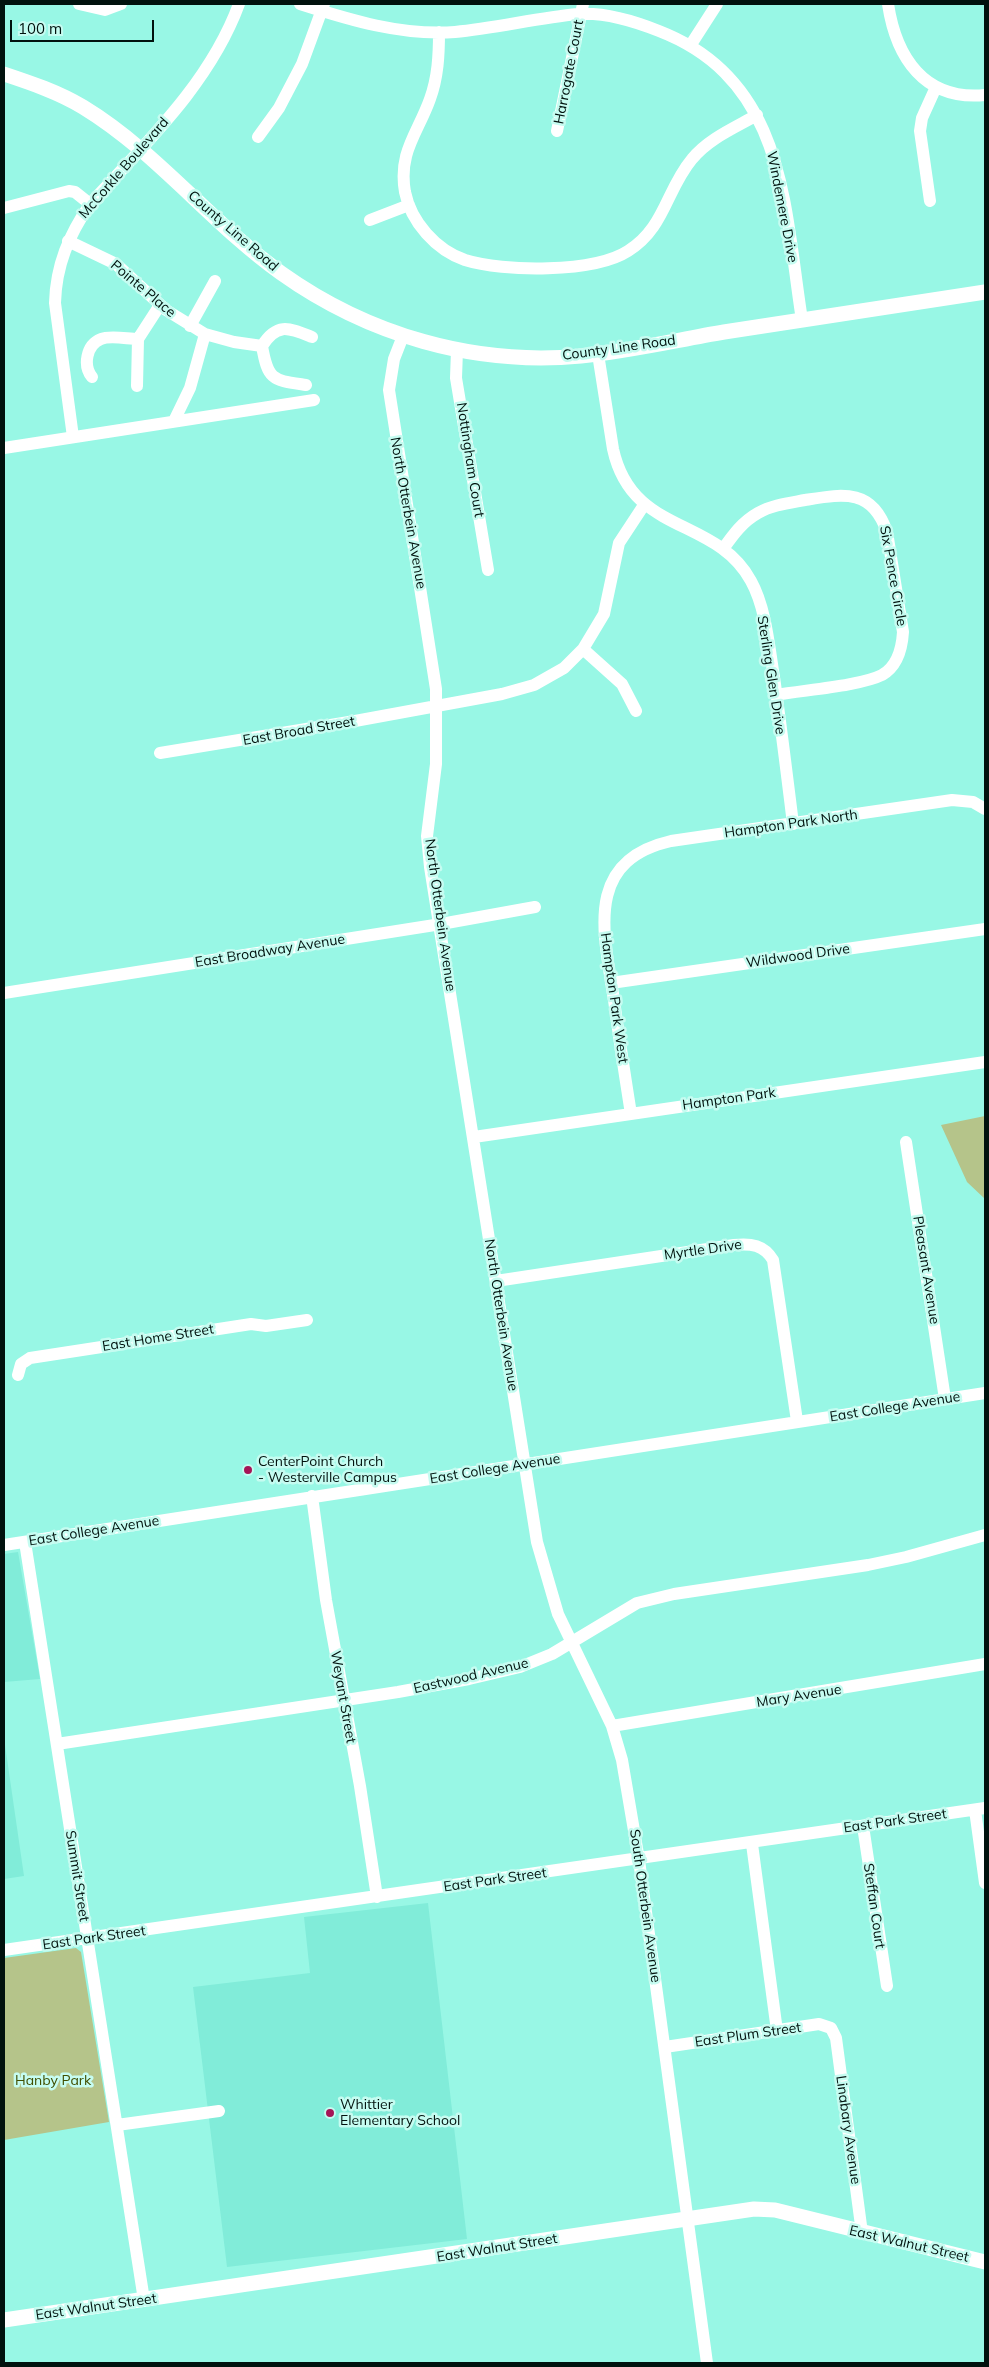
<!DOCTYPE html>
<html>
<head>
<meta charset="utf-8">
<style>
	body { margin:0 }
	#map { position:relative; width:989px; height:2367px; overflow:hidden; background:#98f7e5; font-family:Mulish,sans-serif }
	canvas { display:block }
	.frame { position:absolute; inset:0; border:5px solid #01120e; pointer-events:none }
	.scale { position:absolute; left:10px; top:20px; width:144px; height:22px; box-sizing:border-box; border:2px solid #01120e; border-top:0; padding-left:6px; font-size:15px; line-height:18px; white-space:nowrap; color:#01120e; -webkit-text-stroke:4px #c6fcf1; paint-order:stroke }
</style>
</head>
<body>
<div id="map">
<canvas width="989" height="2367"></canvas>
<div class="frame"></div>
<div class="scale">100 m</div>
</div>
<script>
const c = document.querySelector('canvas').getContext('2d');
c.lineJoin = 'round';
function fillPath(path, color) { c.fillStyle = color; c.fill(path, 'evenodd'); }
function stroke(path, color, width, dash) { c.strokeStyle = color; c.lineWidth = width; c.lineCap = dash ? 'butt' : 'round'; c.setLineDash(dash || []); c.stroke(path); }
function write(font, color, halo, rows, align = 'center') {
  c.font = font + ' Mulish,sans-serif'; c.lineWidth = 5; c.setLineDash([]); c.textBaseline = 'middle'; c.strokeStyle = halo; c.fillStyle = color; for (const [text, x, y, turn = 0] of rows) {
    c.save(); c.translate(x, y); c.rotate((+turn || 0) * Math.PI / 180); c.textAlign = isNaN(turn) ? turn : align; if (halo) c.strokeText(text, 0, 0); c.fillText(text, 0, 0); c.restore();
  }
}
const built = new Path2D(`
	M18,1552L40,1679L4,1682V1554Z
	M4,1738L24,1876L4,1879Z
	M428,1903L467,2239L227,2267L193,1987L310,1973L304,1917Z`);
const green = new Path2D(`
	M985,1116V1199L967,1182L941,1125Z
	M76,1948L81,1952L109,2122L4,2140V1958Z`);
const minor = new Path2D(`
	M79,4L105,10L121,4
	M300,4C350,20 402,36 455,32C496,28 537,18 578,14C606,12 634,21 659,31C786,80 784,206 802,320
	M888,4C896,57 924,101 985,95
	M439,32C439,55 438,77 430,99C418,133 398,152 405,192C411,222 436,250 465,260C503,272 594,273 628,251C665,228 666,190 692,159C708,139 734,128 757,115
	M690,46L717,4
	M557,131L583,4
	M258,137L279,108L302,64L324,4
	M930,201L920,131L922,118L936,87
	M4,208L69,191L75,192L90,204
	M370,220L409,205
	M68,241L116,264L166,310L205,334L234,342L262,346C277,322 289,328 312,337
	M190,326L215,281
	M403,336L394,359L389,390L436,689V764L427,836L430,867L537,1542L558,1614L612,1726L622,1760L639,1860L707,2363
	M262,346C268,381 273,380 306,385
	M457,350L456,378L488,570
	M598,354L613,449C632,536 716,516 751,581C766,608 769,647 774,677C781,726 787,775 793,824
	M92,377C83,366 86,345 101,339C110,335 128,339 138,339
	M137,386L138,339L160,305
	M174,421L190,388L205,334
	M73,437L55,303C56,265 69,235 90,204C146,143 210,83 239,4
	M4,448L314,400
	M723,549C733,535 742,522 758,513C772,505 789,503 805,500C843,494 872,488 887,532L903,632C902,648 898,666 882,675C860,686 803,690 776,695
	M583,649L622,684L636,711
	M160,753L355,721L502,694L534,685L564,668L583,649L604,614L619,543L644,505
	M611,983L985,929
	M4,993L441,924L535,907
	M631,1114C625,1076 619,1038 614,1000C604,934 583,861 671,841L952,800L973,802L985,809
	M474,1137L985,1062
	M906,1142L945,1399
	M496,1281L734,1245C751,1243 764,1245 773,1260L797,1421
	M18,1375L21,1364L30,1358L251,1324L266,1326L307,1320
	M312,1496L326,1600L360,1786L377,1897
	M25,1542L144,2300
	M4,1545L985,1393
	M612,1726L985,1664
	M57,1744L398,1692L469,1679L520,1667L552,1654L637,1603L674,1594L868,1565L906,1557L985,1535
	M975,1810L985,1883
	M863,1826L887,1986
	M752,1844L777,2031
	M4,1950L985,1808
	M665,2047L819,2024L831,2028L836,2038L862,2233
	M117,2125L219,2111`);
const major = new Path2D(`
	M4,74C31,83 58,92 83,107C157,152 211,223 281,273C368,335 474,366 581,356C629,351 677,340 724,332C811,319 898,305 985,292
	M4,2320L754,2209L775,2210L985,2262`);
const markers = [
	[248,1470,5,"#a51557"],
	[330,2113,5,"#a51557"]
];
const streetNames = [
	["Harrogate Court",569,72,-79],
	["McCorkle Boulevard",124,168,-49],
	["Windemere Drive",782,207,79],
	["County Line Road",233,231,41],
	["Pointe Place",143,289,40],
	["County Line Road",619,348,-8],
	["Nottingham Court",470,460,81],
	["North Otterbein Avenue",408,513,80],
	["Six Pence Circle",893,576,80],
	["Sterling Glen Drive",771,675,81],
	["East Broad Street",299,731,-10],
	["Hampton Park North",791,824,-8],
	["North Otterbein Avenue",440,915,82],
	["East Broadway Avenue",270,951,-9],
	["Wildwood Drive",798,956,-8],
	["Hampton Park West",614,998,82],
	["Hampton Park",729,1099,-8],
	["Myrtle Drive",703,1250,-8],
	["Pleasant Avenue",926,1270,81],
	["North Otterbein Avenue",501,1315,81],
	["East Home Street",158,1338,-9],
	["East College Avenue",895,1407,-9],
	["East College Avenue",495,1469,-9],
	["East College Avenue",94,1531,-9],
	["Eastwood Avenue",471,1676,-13],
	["Mary Avenue",799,1696,-9],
	["Weyant Street",343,1697,80],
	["East Park Street",895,1821,-8],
	["Summit Street",77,1876,81],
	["East Park Street",495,1880,-8],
	["South Otterbein Avenue",645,1906,82],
	["Steffan Court",874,1906,82],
	["East Park Street",94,1938,-8],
	["East Plum Street",748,2035,-8],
	["Linabary Avenue",848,2130,82],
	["East Walnut Street",909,2244,13],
	["East Walnut Street",497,2248,-9],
	["East Walnut Street",96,2307,-8]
];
const poiNames = [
	["CenterPoint Church",258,1462],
	["- Westerville Campus",258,1478],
	["Whittier",340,2105],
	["Elementary School",340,2121]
];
const parkNames = [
	["Hanby Park",53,2081]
];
fillPath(built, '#81ecd9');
fillPath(green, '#b5c48a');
stroke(minor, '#fff', 12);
stroke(major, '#fff', 15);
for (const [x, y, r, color] of markers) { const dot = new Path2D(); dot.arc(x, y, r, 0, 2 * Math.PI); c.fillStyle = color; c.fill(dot); stroke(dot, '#c6fcf1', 2); }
write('14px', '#01120e', '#c6fcf1', streetNames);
write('14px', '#01120e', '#c6fcf1', poiNames, 'left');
write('14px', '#404e00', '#c6fcf1', parkNames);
</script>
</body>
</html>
